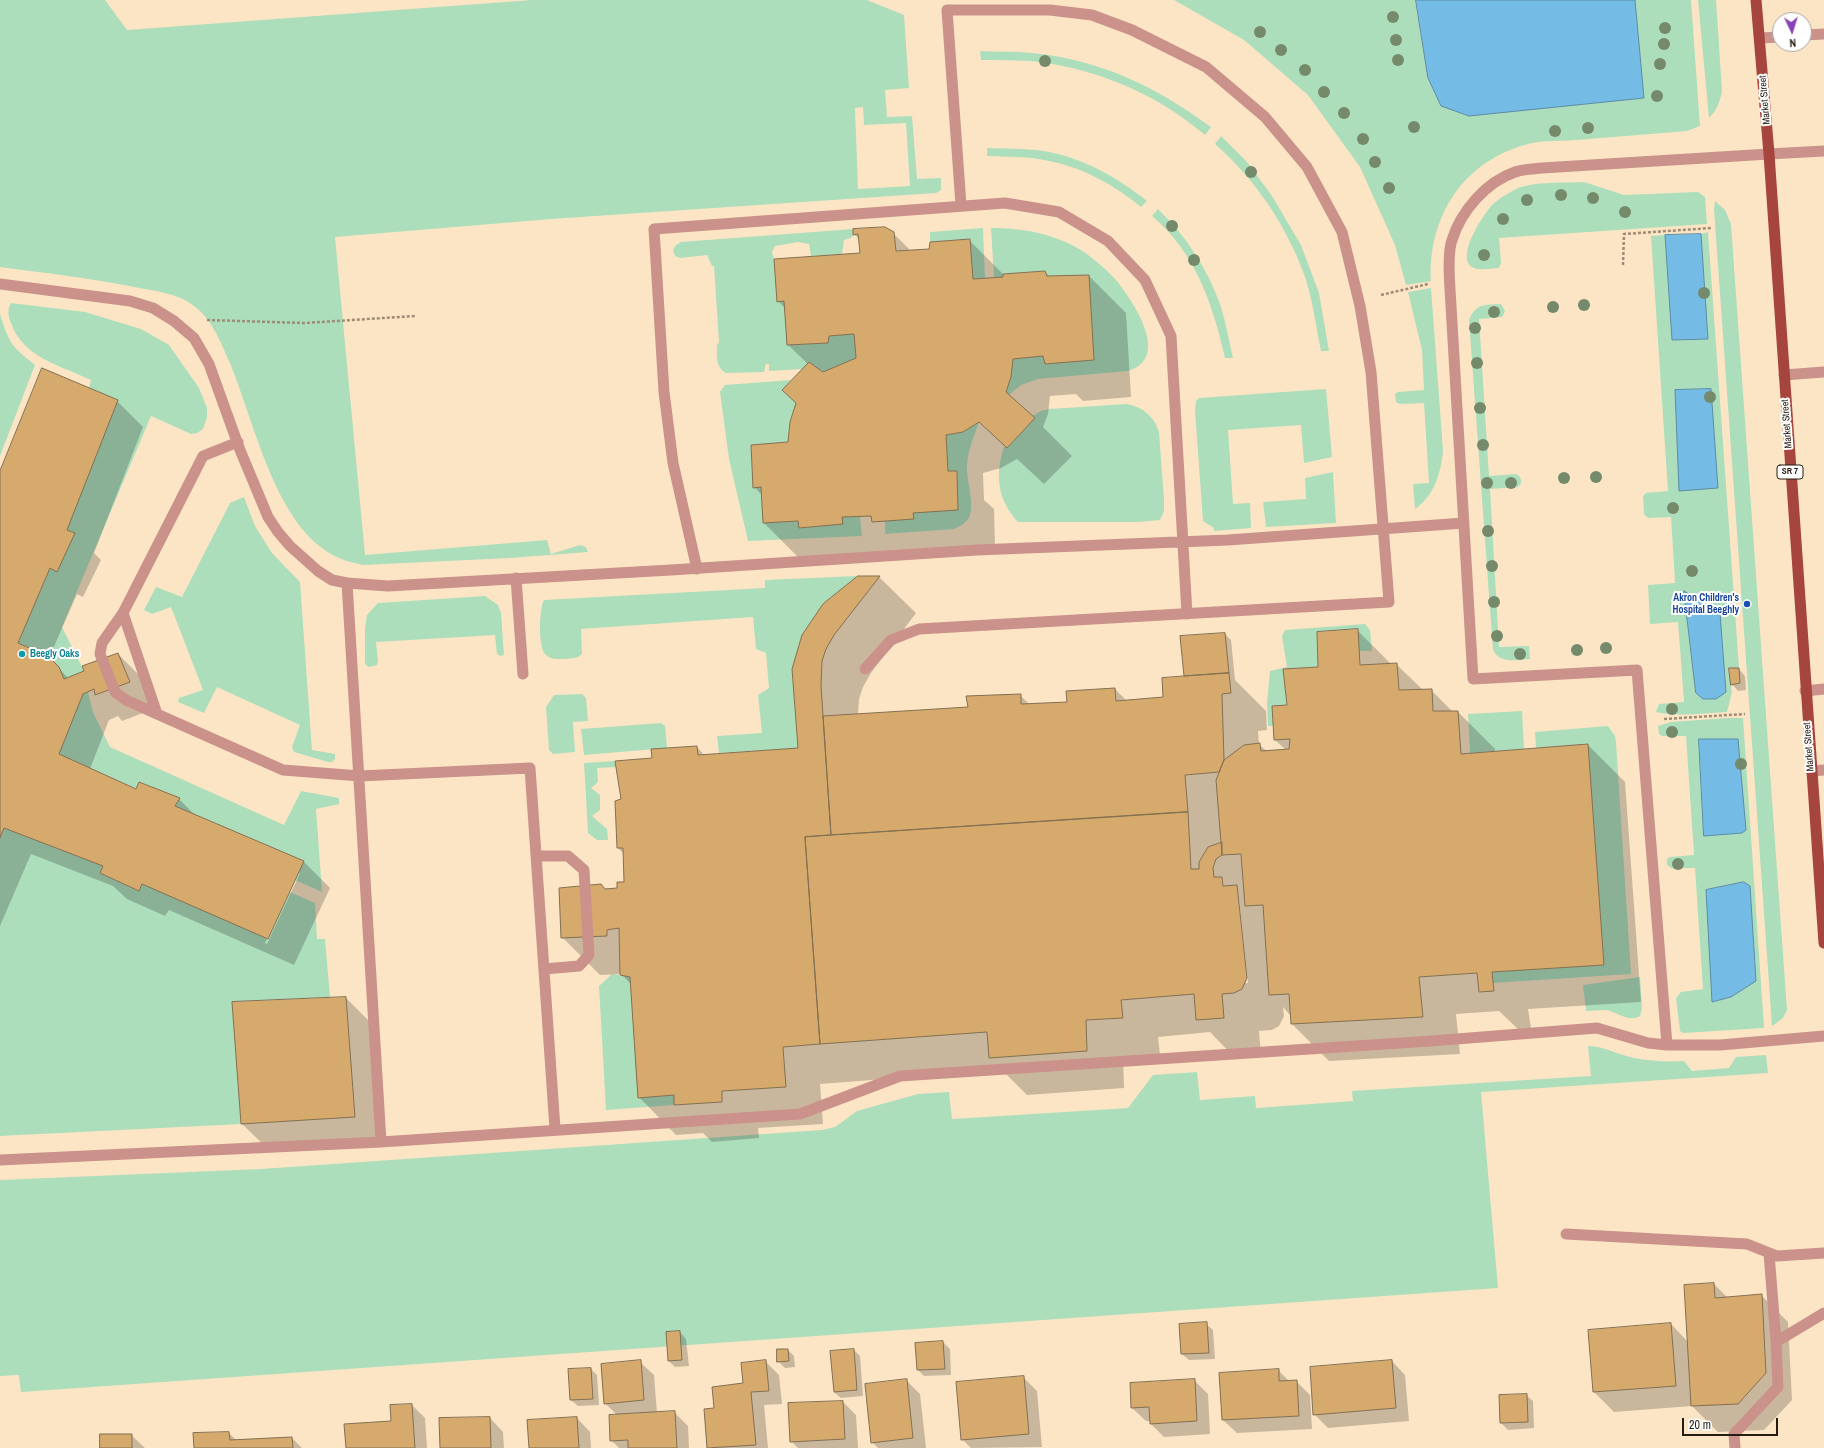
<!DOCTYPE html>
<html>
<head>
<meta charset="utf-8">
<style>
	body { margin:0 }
	#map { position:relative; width:1824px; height:1448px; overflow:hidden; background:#fce5c5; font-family:"Archivo Narrow",sans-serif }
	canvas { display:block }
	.north { position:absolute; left:1772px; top:12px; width:40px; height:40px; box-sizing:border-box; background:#fff; border:1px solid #a8a5a0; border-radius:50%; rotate:176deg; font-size:11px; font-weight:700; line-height:16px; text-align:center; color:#251d11 }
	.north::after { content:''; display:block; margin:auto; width:14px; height:18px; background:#8a43b6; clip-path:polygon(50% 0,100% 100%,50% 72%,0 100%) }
	.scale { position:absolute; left:1682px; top:1418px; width:96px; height:18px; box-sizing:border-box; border:2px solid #251d11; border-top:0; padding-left:5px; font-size:12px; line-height:14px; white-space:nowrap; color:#251d11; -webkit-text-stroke:3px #fff; paint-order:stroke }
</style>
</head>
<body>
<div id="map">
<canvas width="1824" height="1448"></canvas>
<div class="north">N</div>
<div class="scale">20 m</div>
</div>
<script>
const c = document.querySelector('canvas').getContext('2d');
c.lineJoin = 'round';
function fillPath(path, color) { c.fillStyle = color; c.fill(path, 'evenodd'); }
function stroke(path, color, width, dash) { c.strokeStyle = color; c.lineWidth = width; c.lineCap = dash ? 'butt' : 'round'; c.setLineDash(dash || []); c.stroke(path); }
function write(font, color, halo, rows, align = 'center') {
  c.font = font + ' "Archivo Narrow",sans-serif'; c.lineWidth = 4; c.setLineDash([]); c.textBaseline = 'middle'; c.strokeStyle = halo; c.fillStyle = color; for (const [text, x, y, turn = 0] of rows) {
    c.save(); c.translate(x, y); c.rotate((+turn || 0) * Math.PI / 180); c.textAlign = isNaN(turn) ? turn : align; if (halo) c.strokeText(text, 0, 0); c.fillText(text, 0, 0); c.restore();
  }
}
const green = new Path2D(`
	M0,0H105L127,30L532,0H867L904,15L909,88L885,90L887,117L912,116L917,179L941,178V190L936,193L551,219L335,237L365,555L547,540L551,554L580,545L586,547L588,552L510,558L363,565C349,562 334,558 322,548C272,511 253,418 229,361C220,341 212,319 194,306C178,293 154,291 134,287C90,278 45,273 0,267ZM863,107L864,125L906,123L910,186L858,189L855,108Z
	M1174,0H1416L1428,78L1441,106L1644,98L1635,0H1691L1700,126L1687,131C1650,134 1614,137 1577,140C1562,141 1544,140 1528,144C1464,161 1428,215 1431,281L1406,285L1395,245L1360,167L1308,95L1244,40Z
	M1698,0H1716L1722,91C1720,102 1717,110 1709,118Z
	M980,51C997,52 1015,51 1032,53C1102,60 1156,87 1211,127L1205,135C1164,101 1124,81 1072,68C1058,65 1044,62 1030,61C1014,60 997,60 981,60Z
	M1221,136L1247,162L1272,196L1301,245L1319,293L1329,351H1321C1316,327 1313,301 1305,277C1287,226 1255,179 1215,144Z
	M987,148C1005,149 1024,148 1043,151C1082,157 1117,177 1147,201L1141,207C1114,185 1084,168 1049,161C1029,156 1007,157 987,156Z
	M1584,182L1624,195L1698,192L1705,197L1707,224L1499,238L1501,263L1499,268C1492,268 1481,271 1474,268C1453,260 1484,213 1493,204C1500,198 1508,193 1516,189C1533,181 1565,183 1584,182Z
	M1715,201L1725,210L1731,224L1787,1010L1783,1018L1772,1026L1714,209Z
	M1158,209C1186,236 1208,269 1221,307C1226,323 1229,341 1233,358H1225C1213,304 1195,252 1152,216Z
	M983,228L985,278L973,279L970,239L930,242V232Z
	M991,228C1024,228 1056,234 1084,252C1095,260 1107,270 1116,280C1133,301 1172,358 1128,371L1038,379L1021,385L1009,395L1006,392L1011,377L1013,359L1043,356L1045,364L1094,360L1089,275L1047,276L1045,271L1004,274L1003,277H994Z
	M853,229V235L851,238L844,240L842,254L811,256L809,244L798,242L775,246L772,252L774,259L777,301H784L788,345L828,343L829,336L854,334L856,358L823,372L809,362L802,369L769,371V364H766L764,372L726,373C715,367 717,355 717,344L719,343L714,266H712L707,255L680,258L675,256L673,250L676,245L681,242Z
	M1708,232L1739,668H1729L1732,692L1727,712C1704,713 1679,717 1656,712L1659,704L1684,702L1678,622L1650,624L1648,585L1675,583L1671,517L1648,518L1644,514L1643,496L1646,493L1668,491L1651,236L1665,235L1672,340L1707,339L1701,234Z
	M1431,288L1443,451C1441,473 1434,496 1415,509L1413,484L1429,483L1424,403L1400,404L1396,402L1395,394L1398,392L1424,390L1422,350L1408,292Z
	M11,303L85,312L141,329L169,345L199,388L207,408V418L203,429L197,433L191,434L151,416L62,627L84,671L64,679C54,655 40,652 18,643L50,568L57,571L75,533L67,530L89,388L91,380C62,366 23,358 11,323C8,316 7,310 11,303Z
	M1501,304L1505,311L1502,317L1479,319L1489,476L1516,474L1519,476C1522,480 1522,484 1518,487L1490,489L1499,647L1529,646L1530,659C1516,660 1500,664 1493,650L1469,320C1476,303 1484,305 1501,304Z
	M0,314C9,343 11,346 35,365L0,456Z
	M791,380L782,390L796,403L790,422L788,442L751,445L753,487H761L763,523L798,521L799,528L842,524V517L860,516L862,536L748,541L729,459L720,392L725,385Z
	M1326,389L1332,457L1304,463L1301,425L1228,430L1233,504L1250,503L1251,528L1214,531V528L1203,521L1195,411L1196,401L1199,398Z
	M1127,404C1143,407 1154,416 1159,432L1164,500V511L1160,520L1138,522H1018C997,499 995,475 1004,446L1007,448L1035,418L1032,416L1041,411L1049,409Z
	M979,422C974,437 967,452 967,468C967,481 974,503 970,515C968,522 961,526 954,529L885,534V521L913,519V513L948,471L946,435L963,432Z
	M1333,472L1336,523L1266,527L1263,502L1306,499L1305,478Z
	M244,497L255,526L272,553L300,582L312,750L335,754V759L332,762H328L294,752L292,747L300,725L217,687L204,713L178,702L179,698L203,690L171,607L152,614L144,610L156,587L182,597L230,503Z
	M858,576L823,604L802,635L792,669L798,748L719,753L717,736L762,733L758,695L769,688L766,653L756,649L753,617L581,629L582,654C577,659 573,658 565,659C558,659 550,660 545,654C538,646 539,609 544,600L765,588V580Z
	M485,596L498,605L501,613L504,655L500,656L497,654L495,635L376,642L378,660L377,665L369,667L365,664V628L367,615L378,603Z
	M1365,624L1370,630L1372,651H1358V629L1317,632L1318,667L1283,669L1287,705L1272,706L1273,726H1268L1267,703L1270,671L1287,667L1282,636L1285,630Z
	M88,692L93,712L110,747L284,825L301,791L339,798V804L316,809L322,892L295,880L304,861L175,806L180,798L140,782L136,789L59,754L83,694Z
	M582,694L586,698L588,721L573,722L575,752L553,754L549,750L546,707L554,695Z
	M1522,711L1524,749L1470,753L1468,714Z
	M1728,718H1743L1764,1028L1683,1033L1680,1031L1676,998L1681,992L1703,989L1695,868H1671L1667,865V859L1670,857L1694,855L1686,736H1662L1659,734L1658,726L1671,722ZM1756,980L1731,997L1712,1002Z
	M661,723L665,726L667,748L584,755L581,729Z
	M1608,726L1615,736L1616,742L1631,974L1493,983L1492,972L1604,965L1588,744L1536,748L1535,732Z
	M615,761L616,767L597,768L598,782L591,788L600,795V810L592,816L607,829L608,840H597L588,833L584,763Z
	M4,828L103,866L100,873L138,891L142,884L268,939L290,892L315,903L317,939H325L330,997L232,1002L241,1124L0,1136V838Z
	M612,974L630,977L639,1098L674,1095V1105L606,1110L599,986Z
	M1640,977L1642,1009L1640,1016C1628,1023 1618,1012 1606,1010C1599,1010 1592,1011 1586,1011L1583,985Z
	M1588,1046C1605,1046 1618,1055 1634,1058C1651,1061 1667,1062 1684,1061L1692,1071L1729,1068L1736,1057L1766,1055L1768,1073L1481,1092L1498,1288L21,1392L19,1375L0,1376V1180L261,1169L822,1130L835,1127L857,1111L918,1094L949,1092L952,1119L1128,1108L1153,1075L1197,1072L1200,1100L1255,1096L1256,1108L1353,1101L1352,1091L1591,1076Z`);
const water = new Path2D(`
	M1416,0H1635L1644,98L1469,116L1441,106L1428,78Z
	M1701,234L1708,339L1672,340L1665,235Z
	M1711,389L1718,488L1679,491L1675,390Z
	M1684,591L1720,613L1726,692L1716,699H1703L1696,693Z
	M1699,739H1738L1746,830L1742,833L1704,836Z
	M1744,882L1750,886L1756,981L1731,997L1712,1002L1706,890Z`);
const shadow = new Path2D(`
	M854,230L893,233L911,251L930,250L969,240L1004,275L1045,272L1050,277L1089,276L1126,313L1131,397L1083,401L1076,394L1050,396L1048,414L1043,427L1072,456L1044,484L1017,459L1001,468L983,473L984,500L994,509L995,546L801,560L764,523L762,495L754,487L789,443L797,404L783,390L808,364L788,345L786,309L778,301L861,254L860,240L854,234Z
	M117,401L143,427L94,553L101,560L83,597L77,594L49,658L68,678L85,672L118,654L144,680L156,708L122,721L118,716L109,720L90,769L137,790L179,799L197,817L304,862L330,888L294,965L169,910L165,916L127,899L113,886L31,854L0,926V473ZM298,873H300L267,944L265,943Z
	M879,577L916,613L871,673L863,687L859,699L858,715L969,708L1020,695L1030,705L1068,703L1067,692L1115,689L1127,701L1164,698L1187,677L1185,675L1225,634L1231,640L1235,680L1266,711L1267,730L1258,731L1259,745L1267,751L1286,750L1275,740L1288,706L1319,668L1357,630L1391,664H1396L1423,690H1431L1453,712H1458L1495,749V752L1588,745L1625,782L1641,1002L1528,1009L1531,1028L1518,1029L1499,1011L1456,1014L1460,1054L1329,1061L1292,1024L1291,1016L1283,1007L1284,1016L1279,1026L1272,1030L1259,1031L1261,1055L1234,1057L1210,1032L1158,1037L1160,1055L1123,1057L1124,1088L1027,1095L1002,1070L820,1084L823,1124L758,1128L759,1138L712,1142L703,1133L676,1135L639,1097L632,985L621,974L600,975L562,937L605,890L618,889L625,884L624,854L618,848L622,800L653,759L697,747L705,756L799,749L793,669ZM1237,899L1239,901L1248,983H1246Z
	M1739,669L1745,676L1746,690L1738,691L1732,684Z
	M346,998L372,1024L381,1143L269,1150L242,1124L233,1003Z
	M1714,1284L1728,1298L1761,1295L1788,1322L1792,1400L1764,1430L1718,1432L1692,1406L1614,1412L1594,1392L1671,1324L1688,1342L1685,1286Z
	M1206,1324L1213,1330L1215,1359L1189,1360L1182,1354Z
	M680,1332L686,1339L689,1366L675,1367L669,1361Z
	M943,1342L950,1349L951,1375L924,1376L918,1370Z
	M788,1350L794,1356L795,1367L785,1368L778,1361Z
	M854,1350L860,1356L863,1396L841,1398L834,1392Z
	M765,1361L779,1375L782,1404L764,1405L768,1448H708L705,1409H715L744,1384Z
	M1392,1361L1405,1375L1409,1421L1328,1428L1314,1414Z
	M640,1362L654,1375L657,1413L674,1412L688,1426L689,1448H619L611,1440L618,1416L605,1403Z
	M591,1369L597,1375L599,1405L578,1406L571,1400Z
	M1278,1370L1290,1382L1296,1381L1310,1395L1312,1429L1237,1433L1223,1420L1220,1373Z
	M1024,1378L1037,1391L1042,1447L971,1448L962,1439Z
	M906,1380L920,1394L926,1448H878L872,1442Z
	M1194,1380L1208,1394L1210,1434L1164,1437L1151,1424L1150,1421H1146L1132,1408Z
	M1526,1395L1533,1401L1534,1428L1508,1430L1501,1423L1500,1396Z
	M843,1402L856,1415L858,1448H798L791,1441Z
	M412,1405L425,1418L427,1448H347L392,1422Z
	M490,1418L503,1432L504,1448H441Z
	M577,1418L590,1432L591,1448H530Z
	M229,1433L236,1440L292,1438L302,1448H195Z
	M131,1435L145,1448H101Z`);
const building = new Path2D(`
	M885,227L894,232L896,251L929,249L930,242L970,239L973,279L1003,277V274L1045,271L1047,276L1089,275L1094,360L1045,364L1043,356L1013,359L1011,377L1006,392L1035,418L1007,448L979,422L963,432L946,435L948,471H957L958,510L913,513L914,519L872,522L871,516L842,517L843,524L799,528L798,521L763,523L761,487L753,488L751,445L788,442L790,422L796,403L782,390L809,362L823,372L856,358L854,334L829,336L828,343L787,345L784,301L777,302L774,259L860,253L858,234L853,235V229Z
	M42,368L118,400L67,530L75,533L57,572L50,568L18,643L48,656L59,667L64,679L84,671L82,666L118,653L130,682L95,695L94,689L83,694L59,754L136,789L139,782L180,798L175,806L304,861L268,939L142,884L139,891L100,873L103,866L4,828L0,838V471Z
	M858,576H880L834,635L826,649L822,661L821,686L831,835L805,837L820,1044L783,1047L786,1087L722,1091V1102L674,1105V1095L638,1098L630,977L620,975L619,928L607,930V936L561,938L559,888L601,884L605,889L617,888V882H624L623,848H617L615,801L621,799L615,761L652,758L651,749L697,746L698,755L798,748L792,669L802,635L823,604Z
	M1358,629L1360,665L1397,663L1399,690L1432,689L1433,711H1458L1461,754L1588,744L1604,965L1492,972L1494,991L1479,992L1477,973L1419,977L1423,1017L1291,1024L1289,994L1269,995L1263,905L1245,906L1241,854L1222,855L1216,780L1224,760L1244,745L1260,743L1261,751L1289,749L1290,739L1274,740L1272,706L1287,705L1283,669L1318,667L1317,632Z
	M1225,633L1229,673L1184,676L1180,636Z
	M1729,668H1739L1740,683L1731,685Z
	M1229,673L1231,693L1222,694L1224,760L1219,772L1185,775L1188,812L831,835L823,716L968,707L966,696L1021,694V704L1067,702L1066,691L1115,688L1116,701L1163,697L1162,678Z
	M1188,812L1191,869H1199V862L1208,847L1222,842V855L1216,859L1213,868L1214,877H1222L1223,886L1237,885L1247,978L1242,989L1234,993L1222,994L1224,1018L1196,1020L1194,994L1121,1000L1123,1018L1086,1020L1087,1051L989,1058L987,1032L820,1044L805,837Z
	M346,997L355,1117L241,1124L232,1002Z
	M1714,1283L1715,1298L1762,1294L1766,1373L1738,1404L1691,1406L1684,1285Z
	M1207,1322L1209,1353L1181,1354L1179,1324Z
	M1671,1323L1676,1386L1593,1392L1588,1330Z
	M680,1331L682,1360L668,1361L666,1332Z
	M943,1341L945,1369L917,1370L915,1343Z
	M777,1349H788L789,1361L777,1362Z
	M854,1349L857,1390L834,1392L830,1351Z
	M641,1360L644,1400L604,1404L601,1364Z
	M766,1360L769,1391L751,1392L756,1445L707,1448L704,1409L714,1408L712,1387L743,1383L741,1363Z
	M1392,1360L1396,1408L1313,1415L1310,1367Z
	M591,1368L593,1399L570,1400L568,1369Z
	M1279,1369V1381L1297,1380L1299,1416L1222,1420L1219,1373Z
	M1024,1376L1029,1434L961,1440L956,1382Z
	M907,1379L913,1438L871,1443L865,1384Z
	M1195,1379L1197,1421L1150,1424L1149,1407L1131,1408L1130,1383Z
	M1527,1394L1528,1422L1500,1423L1499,1395Z
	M843,1401L845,1439L790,1442L788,1403Z
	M412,1404L415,1448H346L344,1424L391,1421L390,1405Z
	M675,1411L677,1448H628V1440L610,1441L609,1415Z
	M490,1417L491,1448H440L439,1418Z
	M577,1417L579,1448H529L527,1420Z
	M229,1432L230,1440L292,1437L293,1448H194L193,1433Z
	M100,1434H132V1448H100Z`);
const path = new Path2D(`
	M1623,265L1624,234L1711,228
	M1381,295L1428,284
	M207,320L305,323L415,316
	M1664,719L1745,714`);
const service = new Path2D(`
	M1804,35L1824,34
	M1760,38L1780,37
	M0,284L130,301L153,308L174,321L194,338L209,364L240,450L268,517L278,532L290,546L318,571L332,580L347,583L388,586L671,570L977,550L1228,540L1464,523
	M1784,375L1824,372
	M238,442L203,456L123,613L157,714L283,770L360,776L530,768L555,1129
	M697,569L673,463L664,392L654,229L1005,203L1059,212L1108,241L1145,280L1171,336L1187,614
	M516,578L523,674
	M347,583L381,1142
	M123,613L102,643L100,654L115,692L126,700L157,714
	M865,669L891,640L919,629L1389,602L1371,372L1360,306L1342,232L1307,167L1265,117L1206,67L1132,30L1092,15L1050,10H947L961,205
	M1811,771L1824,770
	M536,856H568L584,870L589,955L579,966L544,969
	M1667,1045L1637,670L1473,679L1450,289C1449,277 1448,250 1452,240C1461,211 1486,182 1515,172C1523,169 1534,169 1542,168L1769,154
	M0,1160L381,1142L800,1114L900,1076L1431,1041L1597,1028L1648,1043L1667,1045H1720L1824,1036
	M1566,1234L1747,1244L1777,1256L1824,1253
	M1769,1253L1776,1342
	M1735,1448L1734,1434L1778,1387L1776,1342L1824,1313`);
const minor = new Path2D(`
	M1769,154L1824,151
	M1805,691L1824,689`);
const primary = new Path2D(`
	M1756,0L1769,154L1824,943`);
const trees = [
	[1393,17],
	[1665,28],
	[1260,32],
	[1396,40],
	[1664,44],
	[1281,50],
	[1398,60],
	[1045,61],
	[1660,64],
	[1305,70],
	[1324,92],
	[1657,96],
	[1344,113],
	[1414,127],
	[1588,128],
	[1555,131],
	[1363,139],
	[1375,162],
	[1251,172],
	[1389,188],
	[1561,195],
	[1593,198],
	[1527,200],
	[1625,212],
	[1503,219],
	[1172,226],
	[1484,255],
	[1194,260],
	[1704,293],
	[1584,305],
	[1553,307],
	[1494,312],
	[1475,328],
	[1477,363],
	[1710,397],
	[1480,408],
	[1483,445],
	[1596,477],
	[1564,478],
	[1487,483],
	[1511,483],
	[1673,508],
	[1488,531],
	[1492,566],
	[1692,571],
	[1494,602],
	[1497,636],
	[1606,648],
	[1577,650],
	[1520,654],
	[1672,709],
	[1672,732],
	[1741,764],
	[1678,864]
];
const markers = [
	[1747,604,4,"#1a4fb4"],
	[22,654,4,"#0f9aa8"]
];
const shields = [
	[1790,472,26]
];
const shieldNames = [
	["SR 7",1790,472]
];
const streetNames = [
	["Market Street",1765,100,-95],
	["Market Street",1787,424,-94],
	["Market Street",1809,747,-94]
];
const transitNames = [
	["Akron Children's",1739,598],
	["Hospital Beeghly",1739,610]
];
const cultureNames = [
	["Beegly Oaks",30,654]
];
fillPath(green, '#addebc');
fillPath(water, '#74bbe5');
stroke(water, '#5c8ca5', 1);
fillPath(shadow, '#0003');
fillPath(building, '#d5aa6c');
stroke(building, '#836f52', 1);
stroke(path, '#9e8d76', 2.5, [3, 2]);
stroke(service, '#ca928b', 11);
stroke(minor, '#ca928b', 11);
stroke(primary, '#a6453d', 11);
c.fillStyle = '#75896b';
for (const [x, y] of trees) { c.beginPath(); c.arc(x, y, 6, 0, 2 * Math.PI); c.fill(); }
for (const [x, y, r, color] of markers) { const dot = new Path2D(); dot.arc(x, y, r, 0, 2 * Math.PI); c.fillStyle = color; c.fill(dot); stroke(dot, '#fff', 1.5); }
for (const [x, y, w] of shields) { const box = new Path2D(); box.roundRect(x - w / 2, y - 7, w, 14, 3); c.fillStyle = '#fff'; c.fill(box); stroke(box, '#251d11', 1); }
write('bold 9px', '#251d11', null, shieldNames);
write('10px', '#251d11', '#fff', streetNames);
write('bold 10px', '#164399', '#fff', transitNames, 'right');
write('bold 10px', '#0d838f', '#fff', cultureNames, 'left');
</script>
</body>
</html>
